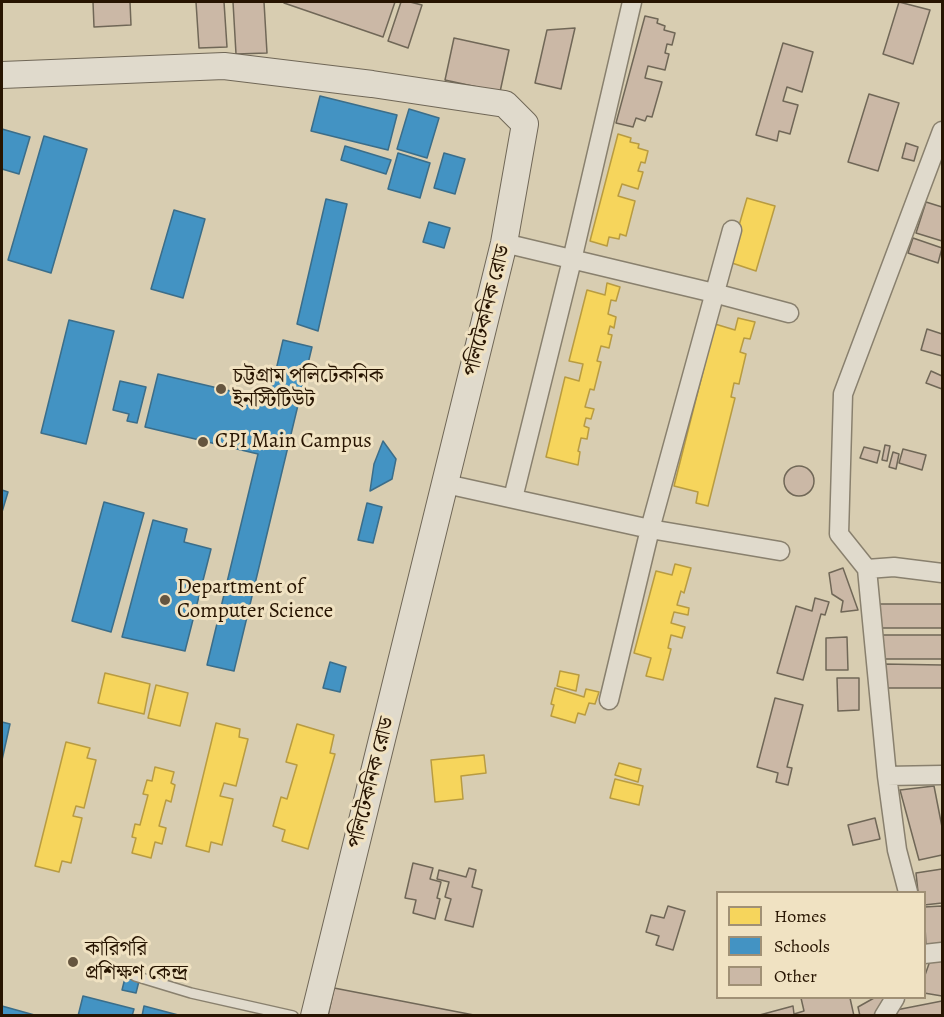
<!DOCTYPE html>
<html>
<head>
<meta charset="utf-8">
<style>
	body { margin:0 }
	#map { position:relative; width:944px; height:1017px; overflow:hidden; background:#d8cdb1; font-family:Alegreya,serif }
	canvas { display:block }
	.frame { position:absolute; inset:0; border:3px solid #271401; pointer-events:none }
	.legend { position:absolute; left:716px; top:891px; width:210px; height:108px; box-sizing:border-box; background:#f0e2c2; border:2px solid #a09075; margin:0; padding:8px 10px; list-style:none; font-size:18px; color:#271401 }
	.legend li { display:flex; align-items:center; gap:12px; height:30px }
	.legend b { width:30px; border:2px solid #a09075 }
</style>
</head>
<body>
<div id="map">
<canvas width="944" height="1017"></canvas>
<div class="frame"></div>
<ul class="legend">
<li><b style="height:16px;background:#f6d55c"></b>Homes</li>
<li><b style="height:16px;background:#4393c3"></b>Schools</li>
<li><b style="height:16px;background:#cbb8a6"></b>Other</li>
</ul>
</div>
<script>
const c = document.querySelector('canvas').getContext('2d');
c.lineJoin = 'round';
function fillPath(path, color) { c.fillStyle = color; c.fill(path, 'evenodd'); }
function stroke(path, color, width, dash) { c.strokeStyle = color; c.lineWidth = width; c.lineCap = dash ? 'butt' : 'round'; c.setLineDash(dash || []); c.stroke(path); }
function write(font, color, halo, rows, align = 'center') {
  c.font = font + ' Alegreya,"Noto Serif Bengali",serif'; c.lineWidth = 6; c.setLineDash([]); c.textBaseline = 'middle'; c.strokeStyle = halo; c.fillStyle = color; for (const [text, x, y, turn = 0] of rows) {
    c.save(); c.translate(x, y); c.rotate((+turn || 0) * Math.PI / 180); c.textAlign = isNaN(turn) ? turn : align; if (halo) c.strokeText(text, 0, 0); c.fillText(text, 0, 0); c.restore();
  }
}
const homes = new Path2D(`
	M618,134L631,138L630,142L639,144L638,148L648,151L645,163L641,162L638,171L643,172L638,189L622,184L618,196L635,201L626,236L620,234L619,239L609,237L607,246L590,241Z
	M747,198L775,206L756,271L732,263L731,253Z
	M607,283L620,287L616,301L611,300L608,314L616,317L614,328L610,326L608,334L612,335L609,348L601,346L597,361L601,362L594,390L590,389L585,407L594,409L591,419L586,418L584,426L589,428L587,439L581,438L578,451L580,452L578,465L546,457L565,377L579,381L583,364L569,361L587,290L605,295Z
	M738,318L755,322L750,339L744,338L740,352L746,354L739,384L734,383L731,397L735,398L708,506L696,503L698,492L674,486L715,324L735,330Z
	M675,564L691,568L684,593L681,591L677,605L689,608L688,615L674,612L671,623L685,627L682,638L671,635L668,648L671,649L663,680L646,676L651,658L634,653L656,571L672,575Z
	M560,671L579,675L576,691L557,686Z
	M105,673L150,684L144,714L98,703Z
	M156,685L188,693L180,726L148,718Z
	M555,688L584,697L586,689L599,692L595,704L589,703L585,715L578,713L575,723L551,716L554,705L551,704Z
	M216,723L240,729L239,737L248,739L236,786L224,783L220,796L233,799L222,845L211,842L209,852L186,846Z
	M297,724L334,735L330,753L335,754L308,849L282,841L285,830L273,826L281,797L287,799L297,765L286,762Z
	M66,742L90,748L87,758L96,760L84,808L76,806L73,816L82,818L71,863L62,861L59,872L35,866Z
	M484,755L486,773L461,776L463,799L435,802L431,760Z
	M619,763L641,769L638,782L615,775Z
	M155,767L174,772L171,783L175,785L171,802L166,800L159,826L166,828L162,844L155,842L151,858L132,853L136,838L132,837L135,824L140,825L148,795L143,794L147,780L152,781Z
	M615,779L643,786L639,805L610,798Z`);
const schools = new Path2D(`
	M320,96L397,115L388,150L311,131Z
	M409,109L439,118L427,158L397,149Z
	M2,129L30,137L19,174L2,169Z
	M44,136L87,149L51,273L8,260Z
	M345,146L391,160L386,174L341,160Z
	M398,153L430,163L420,198L388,189Z
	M444,153L465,159L455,194L434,188Z
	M326,199L347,204L318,331L297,324Z
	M174,210L205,219L183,298L151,289Z
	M429,222L450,228L444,248L423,242Z
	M69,320L114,331L86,444L41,433Z
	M283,340L312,347L234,671L207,665L258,454L145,427L158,374L269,400Z
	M120,381L146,387L137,423L127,421L129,414L113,410Z
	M383,441L396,459L392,479L370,491L374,464Z
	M2,490L8,492L2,512Z
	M104,502L144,513L111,632L72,621Z
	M367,503L382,507L373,543L358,540Z
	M153,520L187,529L184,542L211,549L185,651L122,637Z
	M330,662L346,667L340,692L323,688Z
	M2,722L10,724L2,760Z
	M125,978L139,981L136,993L122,990Z
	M83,996L134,1009L132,1016H78Z
	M2,1006L38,1016H2Z
	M144,1006L182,1016H142Z`);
const building = new Path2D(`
	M93,2H130L131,25L94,27Z
	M196,2H224L227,47L199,48Z
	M233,2H264L267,53L236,54Z
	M284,2H395L383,37L284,3Z
	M401,2H410L422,5L408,48L388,41Z
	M899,2L930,10L913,64L883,54Z
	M645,16L658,19L657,23L665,26L664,30L675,33L672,45L667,44L665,53L669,54L665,70L648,66L645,78L662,82L652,117L647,116L645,121L636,118L633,127L616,123Z
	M575,28L561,89L535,83L547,30Z
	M454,38L509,50L500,92L445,80Z
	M783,43L813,52L802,92L787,87L783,101L798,105L790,134L779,131L777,141L756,135Z
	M869,94L899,103L878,171L848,162Z
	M906,143L918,147L914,161L902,158Z
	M926,202L942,207V241L916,233Z
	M913,238L942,248L938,263L908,253Z
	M927,329L942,334V356L921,350Z
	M931,371L942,376V389L926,383Z
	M885,445L890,446L887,461L882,460Z
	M864,447L880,451L877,463L860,458Z
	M903,449L926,455L922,470L899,463Z
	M893,452L899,454L896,469L889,467Z
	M784 481a15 15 0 1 1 30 0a15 15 0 1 1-30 0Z
	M843,568L858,610L841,612L843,601L832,594L829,573Z
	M815,598L829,602L825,615L821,614L803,680L777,673L796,606L812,611Z
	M878,604H942V628H877Z
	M879,635H942V659H878Z
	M847,637L848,670H826V638Z
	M883,664L942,665V688H882Z
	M837,678H859V710L838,711Z
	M775,698L803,705L787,767L792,768L788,785L776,782L778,773L757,767Z
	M934,786L942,827V855L919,860L900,790Z
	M875,818L880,839L853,845L848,825Z
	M413,863L433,868L430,879L441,882L437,898L440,899L435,919L413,913L416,900L405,898Z
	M469,868L476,870L472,887L482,890L473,927L445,920L451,899L445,897L449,882L437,879L439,870L466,877Z
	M942,869V903L924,905V892H918L916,873Z
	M668,906L685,911L673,950L656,945L659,936L646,932L651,915L664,918Z
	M942,906V944L926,946L924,907Z
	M931,958L942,959V996L924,993V978Z
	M334,988L479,1016H328Z
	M801,998H850L854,1016H756L793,1006L794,1014L804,1011Z
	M874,998H889L875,1016H860L858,1007Z
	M942,1001V1016H897L896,1010Z`);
const lane = new Path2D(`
	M135,976L191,993L293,1016`);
const street = new Path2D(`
	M504,243L714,293L789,313
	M446,484L650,529L780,551
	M513,498L572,260L632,2
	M867,569L894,567L942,573
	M609,700L650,529L732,230
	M887,776L942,775
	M908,892L897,850L887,776L867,569L839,534L843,394L942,131
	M924,954L942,952
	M884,1016L895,998`);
const secondary = new Path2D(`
	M2,75L224,66L372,84L505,104L525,124L504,243L314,1016`);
const markers = [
	[221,389,6,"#65553f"],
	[203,442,6,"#65553f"],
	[165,600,6,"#65553f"],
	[73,962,6,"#65553f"]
];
const streetNames = [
	["পলিটেকনিক রোড",488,311,-76],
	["পলিটেকনিক রোড",372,783,-76]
];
const poiNames = [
	["চট্টগ্রাম পলিটেকনিক",233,377],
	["ইনস্টিটিউট",233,401],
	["CPI Main Campus",215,442],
	["Department of",177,588],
	["Computer Science",177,612],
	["কারিগরি",85,950],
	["প্রশিক্ষণ কেন্দ্র",85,974]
];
fillPath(homes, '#f6d55c');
stroke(homes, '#b89b41', 1.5);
fillPath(schools, '#4393c3');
stroke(schools, '#3b6d89', 1.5);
fillPath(building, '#cbb8a6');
stroke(building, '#706757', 1.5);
stroke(lane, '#89806e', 12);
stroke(street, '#89806e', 21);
stroke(secondary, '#706757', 28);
stroke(lane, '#e0dacc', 9);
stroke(street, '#e0dacc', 18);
stroke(secondary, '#e0dacc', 26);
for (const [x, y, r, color] of markers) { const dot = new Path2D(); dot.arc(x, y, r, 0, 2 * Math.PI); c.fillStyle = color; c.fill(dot); stroke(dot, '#f0e2c2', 2); }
write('21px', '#271401', '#f0e2c2', streetNames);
write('21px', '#271401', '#f0e2c2', poiNames, 'left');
</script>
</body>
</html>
